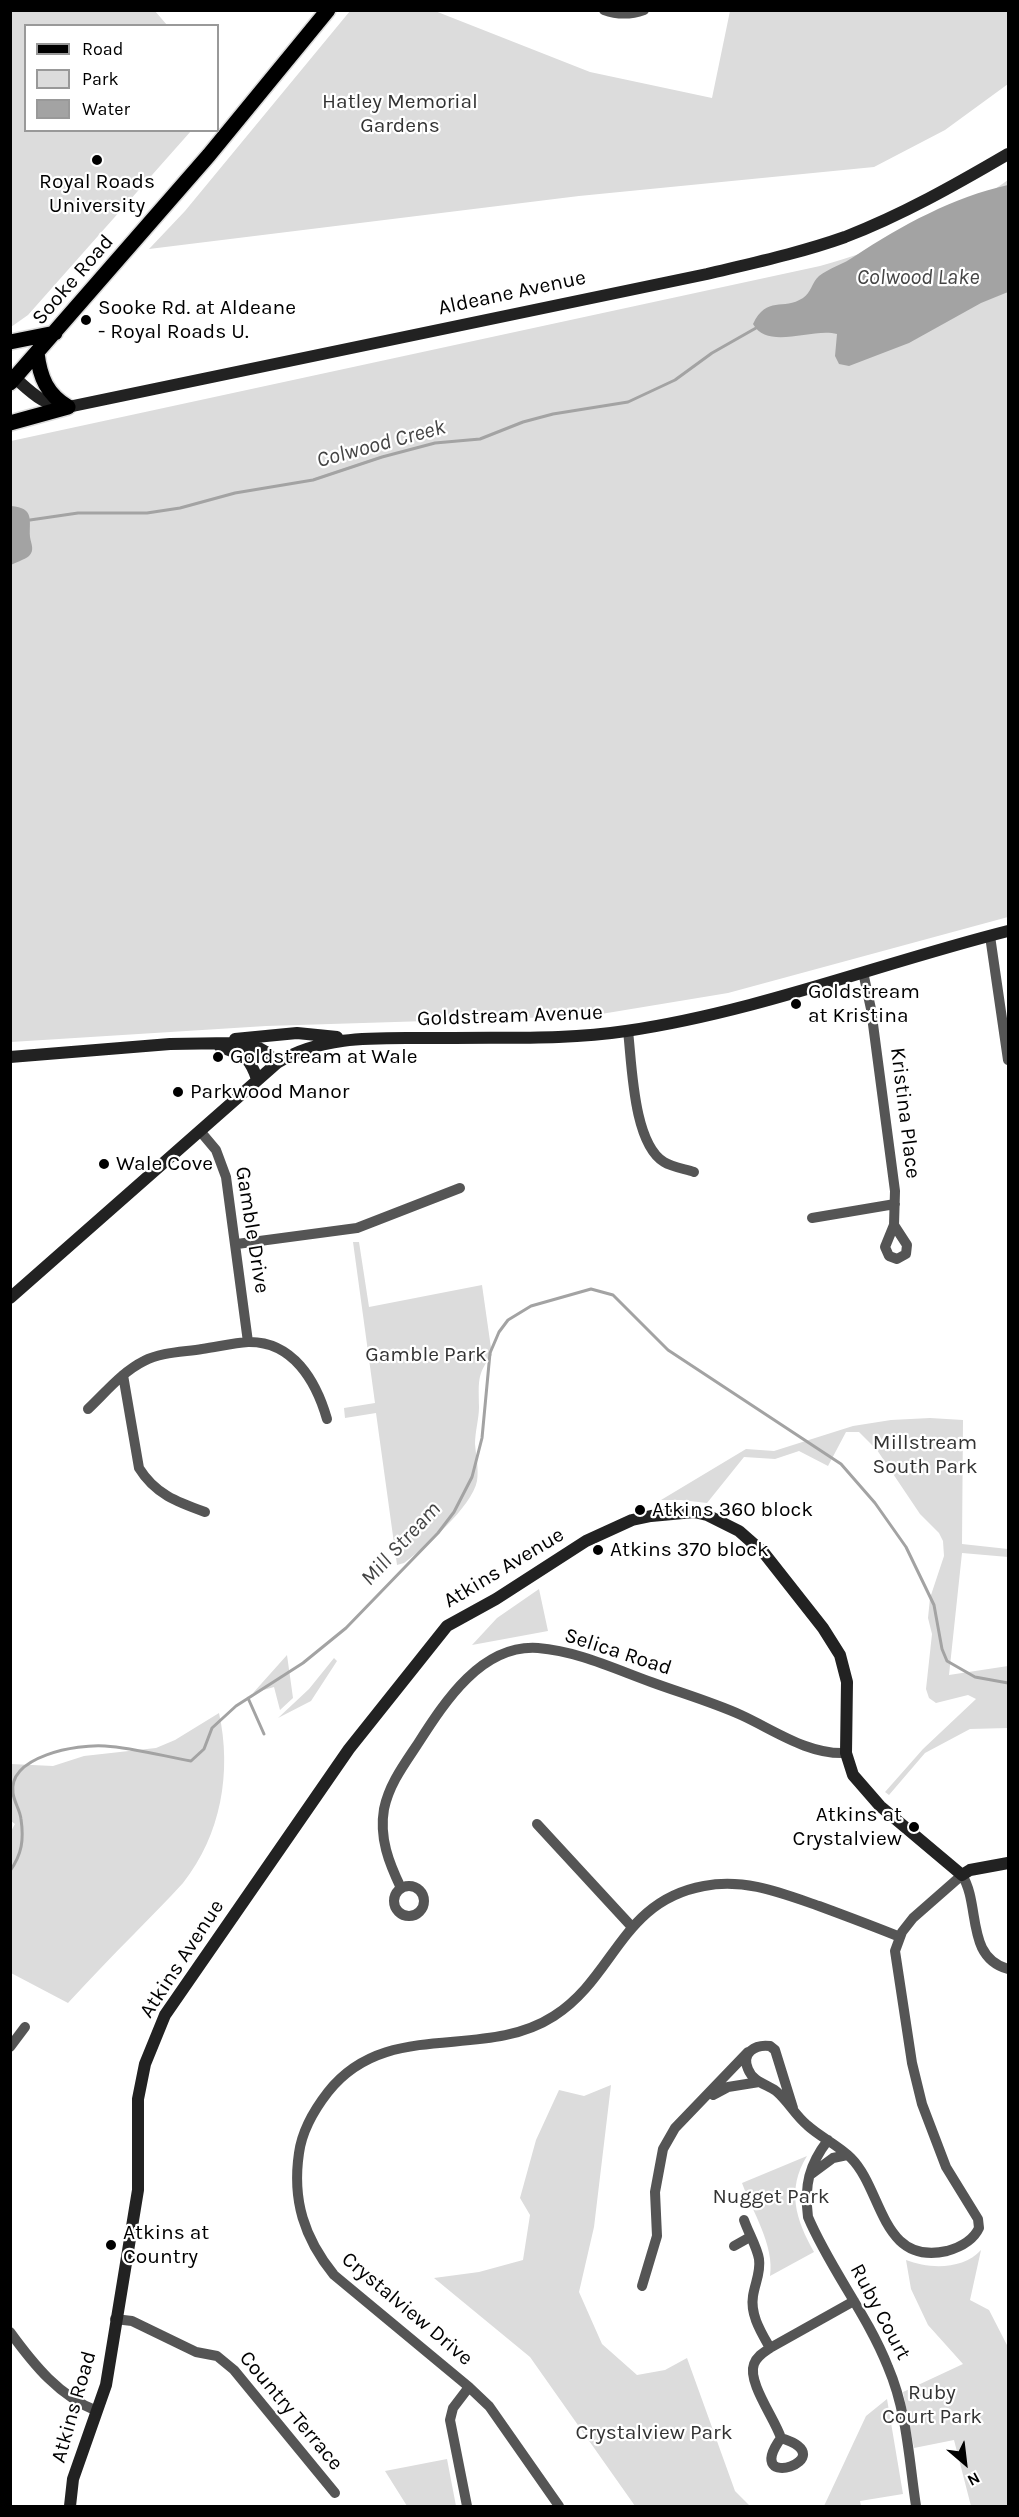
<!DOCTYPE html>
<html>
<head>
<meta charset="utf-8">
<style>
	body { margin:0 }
	#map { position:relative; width:1019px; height:2517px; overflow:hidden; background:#fff; font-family:Karla,sans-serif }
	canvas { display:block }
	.frame { position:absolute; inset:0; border:12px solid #000; pointer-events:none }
	.legend { position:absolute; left:24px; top:24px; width:195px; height:108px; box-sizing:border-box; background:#fff; border:2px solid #999; margin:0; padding:8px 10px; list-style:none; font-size:18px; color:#000 }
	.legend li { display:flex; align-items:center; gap:12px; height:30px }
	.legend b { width:30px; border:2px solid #999 }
	.north { position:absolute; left:935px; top:2433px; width:60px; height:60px; -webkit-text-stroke:4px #fff; paint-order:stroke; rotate:152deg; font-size:16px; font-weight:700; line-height:24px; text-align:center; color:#000 }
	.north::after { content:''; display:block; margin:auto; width:21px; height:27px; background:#000; clip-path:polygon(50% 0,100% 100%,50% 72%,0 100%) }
</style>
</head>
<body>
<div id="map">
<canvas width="1019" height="2517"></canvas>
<div class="frame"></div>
<ul class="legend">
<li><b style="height:8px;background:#000"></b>Road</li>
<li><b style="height:16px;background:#dcdcdc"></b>Park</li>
<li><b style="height:16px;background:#a3a3a3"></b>Water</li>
</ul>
<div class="north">N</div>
</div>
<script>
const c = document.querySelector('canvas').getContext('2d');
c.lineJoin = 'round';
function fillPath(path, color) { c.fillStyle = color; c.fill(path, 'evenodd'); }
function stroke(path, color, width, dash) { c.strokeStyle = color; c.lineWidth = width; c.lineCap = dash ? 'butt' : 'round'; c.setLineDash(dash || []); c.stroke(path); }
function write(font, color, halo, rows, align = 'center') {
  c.font = font + ' Karla,sans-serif'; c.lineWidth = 4.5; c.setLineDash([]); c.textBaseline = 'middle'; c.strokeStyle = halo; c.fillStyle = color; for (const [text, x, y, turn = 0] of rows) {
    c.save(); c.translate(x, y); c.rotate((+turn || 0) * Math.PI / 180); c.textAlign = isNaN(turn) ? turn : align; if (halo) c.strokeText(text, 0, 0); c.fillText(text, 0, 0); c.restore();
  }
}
const green = new Path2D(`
	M11,10L155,11L167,25L26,26V130L191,131L28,315L11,327Z
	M350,11H435L590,72L712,98L730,11H1008V84L945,130L874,167L579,196L149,249L185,211Z
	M1008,180V917L728,993L589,1016L266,1026L11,1042V441L820,266C885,248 953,220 1008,180Z
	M353,1242H359L369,1307L482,1285L492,1355C476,1374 479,1384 479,1407C479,1419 475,1431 475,1444C476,1456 479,1469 477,1481C472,1507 425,1547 404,1563L397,1565L376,1413L345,1418L344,1408L375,1403Z
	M930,1418L963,1420L962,1544L1008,1549V1557L962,1553L949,1675L1008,1666V1728L970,1729L925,1753L889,1795L885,1792L923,1749L976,1699L968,1695L936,1703L929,1698L926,1689L932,1634L928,1618L930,1598L944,1556L943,1541L939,1533L920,1514L877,1450L859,1432H846L828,1466L799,1451L775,1459L744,1457L707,1503L681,1500H661L746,1449L774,1451L853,1426L891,1420Z
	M539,1589L548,1631L472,1645L497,1618Z
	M287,1655L293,1698L280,1710L274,1687L253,1693Z
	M334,1658L337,1661L311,1701L278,1718L309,1689Z
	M219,1713C232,1772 221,1835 183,1883C168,1900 151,1916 135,1933C112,1956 90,1979 68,2003L11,1973L10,1833L15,1824L11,1821V1764L53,1766L84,1756L156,1748L175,1740Z
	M611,2085L594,2227L579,2292L602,2344L637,2375L665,2370L687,2358L735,2491L750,2506H635L530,2357L434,2278L479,2272L523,2260L530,2215L520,2198L536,2140L559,2090L584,2096Z
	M807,2156C786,2190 796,2220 814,2252L770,2276C775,2246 752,2211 742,2183Z
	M981,2250L970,2300L989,2310L1008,2347V2506H971L954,2440L914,2448L903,2392L963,2364L928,2325L911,2289L906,2260C929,2269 963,2270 981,2250Z
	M887,2399L903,2494L860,2501L861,2506H824L866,2416Z
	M447,2459L456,2506H407L385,2471Z`);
const water = new Path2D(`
	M1008,185V292L981,303L909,343L849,366L839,364L835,356L837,334C813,327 768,351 753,324C767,295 783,311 803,298C811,293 812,282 819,276C829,268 844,264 855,256C902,225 954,197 1008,185Z
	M11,506C35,508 29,520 30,537C31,544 35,550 29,556C24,560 16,562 11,565Z`);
const stream = new Path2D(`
	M30,520L78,513H147L180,508L235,493L313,480L382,457L435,443L480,439L523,422L553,414L628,402L675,380L712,353L756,328
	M248,1698L264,1734
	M10,1871C22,1854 24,1840 21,1819C20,1810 14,1802 13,1793C8,1756 77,1744 105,1746C134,1748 163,1756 191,1761L204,1749L212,1728L236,1706L303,1663L346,1628L438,1533L454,1512L472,1477L482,1438L490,1353L499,1332L508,1320L531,1306L591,1289L613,1295L668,1350L841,1464L875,1503L906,1547L934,1605L942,1649L947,1661L975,1677L1008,1683`);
const street = new Path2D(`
	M604,10C618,15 630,15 644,10
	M990,936L1008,1060
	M863,972L871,1009L895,1191L894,1225L885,1247L889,1256L897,1259L906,1254L907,1245L894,1225
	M628,1031C632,1064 633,1143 664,1162C672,1167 685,1169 694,1172
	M200,1131L216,1150L226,1177L248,1342
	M812,1218L895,1204
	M237,1244L357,1228L460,1188
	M123,1375L139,1468C155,1494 177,1502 205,1512
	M88,1409C106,1392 122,1372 144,1361C161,1352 184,1352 202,1349C217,1347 233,1343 248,1342C293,1341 316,1381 327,1419
	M537,1824L632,1927
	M394 1901a15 15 0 1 1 30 0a15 15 0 1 1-30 0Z
	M401,1888C389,1863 379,1838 384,1809C389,1785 403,1766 417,1745C444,1703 481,1644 538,1648C577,1651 615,1669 651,1682C681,1693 712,1702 741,1715C774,1730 808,1755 846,1753
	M10,2047L25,2027
	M713,2095L728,2087L759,2082
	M793,2108L775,2050L770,2046C755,2044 741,2053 748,2069C753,2082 766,2084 776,2091C788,2101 795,2115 807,2125C820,2137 838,2145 851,2158C883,2190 881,2266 947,2251C961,2247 973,2241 979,2228L978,2219L946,2167L922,2104L912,2063L895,1951L902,1932L913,1918L962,1875C981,1905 965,1957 1008,1969
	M828,2140C809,2165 804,2185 808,2217C830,2269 867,2314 888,2367C907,2411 909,2460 916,2506
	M810,2175L833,2158L847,2155
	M744,2220C748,2232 757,2247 759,2259C761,2272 755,2283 753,2296C750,2315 761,2332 770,2348
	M734,2246L750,2237
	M642,2286L657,2236L655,2192L663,2149L675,2128L748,2052
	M115,2319L132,2321L196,2352L217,2356L234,2370L335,2493
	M10,2332C34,2365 59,2396 97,2411
	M781,2438C775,2419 747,2382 754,2364C757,2356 764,2352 770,2348L854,2301
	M781,2438C847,2458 740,2494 781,2438Z
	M467,2506L450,2420L453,2408L469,2387
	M559,2506L489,2406L469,2387L334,2275C304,2238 292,2200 299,2153C302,2131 314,2110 328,2092C387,2017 483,2062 554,2016C615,1977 621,1901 704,1886C745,1878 781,1893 819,1906C846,1916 873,1926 900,1937`);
const secondary = new Path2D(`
	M15,378C32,393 45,407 68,407L707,274C753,263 800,253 845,237C902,215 955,185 1008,154
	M235,1039L297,1033L337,1037
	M220,1047C243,1055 249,1055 257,1079
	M10,1057L170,1044L232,1043L257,1047L266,1052L277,1063
	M10,1298L277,1063C326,1032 389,1039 445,1038C506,1037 566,1040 626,1031C756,1012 881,963 1008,931
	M70,2506L73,2479L106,2385L138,2190V2099L145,2064L165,2015L349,1749L447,1626L496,1599L586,1541L632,1520L651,1516L694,1512L707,1515L739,1531L764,1553L823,1628L840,1655L847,1682L846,1753L853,1775L880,1806L962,1875L970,1870L1008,1863`);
const primary = new Path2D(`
	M10,342L55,333
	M37,353C40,378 47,394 68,407
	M10,383L209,155L328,10
	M10,423L68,407`);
const markers = [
	[97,160,6,"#000"],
	[86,320,6,"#000"],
	[796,1004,6,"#000"],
	[218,1057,6,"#000"],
	[178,1092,6,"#000"],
	[104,1164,6,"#000"],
	[640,1510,6,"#000"],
	[598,1550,6,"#000"],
	[914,1827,6,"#000"],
	[111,2245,6,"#000"]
];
const parkNames = [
	["Hatley Memorial",400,102],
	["Gardens",400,126],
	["Gamble Park",426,1355],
	["Millstream",925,1443],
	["South Park",925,1467],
	["Nugget Park",771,2197],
	["Ruby",932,2393],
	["Court Park",932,2417],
	["Crystalview Park",654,2433]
];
const poiNames = [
	["Royal Roads",97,182,"center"],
	["University",97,206,"center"],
	["Sooke Rd. at Aldeane",98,308],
	["- Royal Roads U.",98,332],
	["Goldstream",808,992],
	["at Kristina",808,1016],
	["Goldstream at Wale",230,1057],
	["Parkwood Manor",190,1092],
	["Wale Cove",116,1164],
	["Atkins 360 block",652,1510],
	["Atkins 370 block",610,1550],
	["Atkins at",902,1815,"right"],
	["Crystalview",902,1839,"right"],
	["Atkins at",123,2233],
	["Country",123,2257]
];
const streetNames = [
	["Sooke Road",73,280,-49],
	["Aldeane Avenue",512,293,-12],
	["Goldstream Avenue",510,1016,-2],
	["Kristina Place",905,1113,83],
	["Gamble Drive",252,1230,81],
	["Atkins Avenue",504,1568,-31],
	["Selica Road",618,1652,18],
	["Atkins Avenue",182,1959,-57],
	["Crystalview Drive",407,2309,40],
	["Ruby Court",880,2312,62],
	["Atkins Road",74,2407,-74],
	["Country Terrace",291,2411,50]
];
const waterNames = [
	["Colwood Lake",918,278],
	["Colwood Creek",381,444,-15],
	["Mill Stream",401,1544,-47]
];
fillPath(green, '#dcdcdc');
fillPath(water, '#a3a3a3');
stroke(stream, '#a3a3a3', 3);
stroke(primary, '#dbdbdb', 18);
stroke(street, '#555', 10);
stroke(secondary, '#222', 12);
stroke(primary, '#000', 15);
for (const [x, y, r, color] of markers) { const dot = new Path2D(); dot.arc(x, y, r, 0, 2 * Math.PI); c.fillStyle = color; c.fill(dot); stroke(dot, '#fff', 2); }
write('21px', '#333', '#fff', parkNames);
write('21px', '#000', '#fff', poiNames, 'left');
write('21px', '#000', '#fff', streetNames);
write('italic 22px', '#444', '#fff', waterNames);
</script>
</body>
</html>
